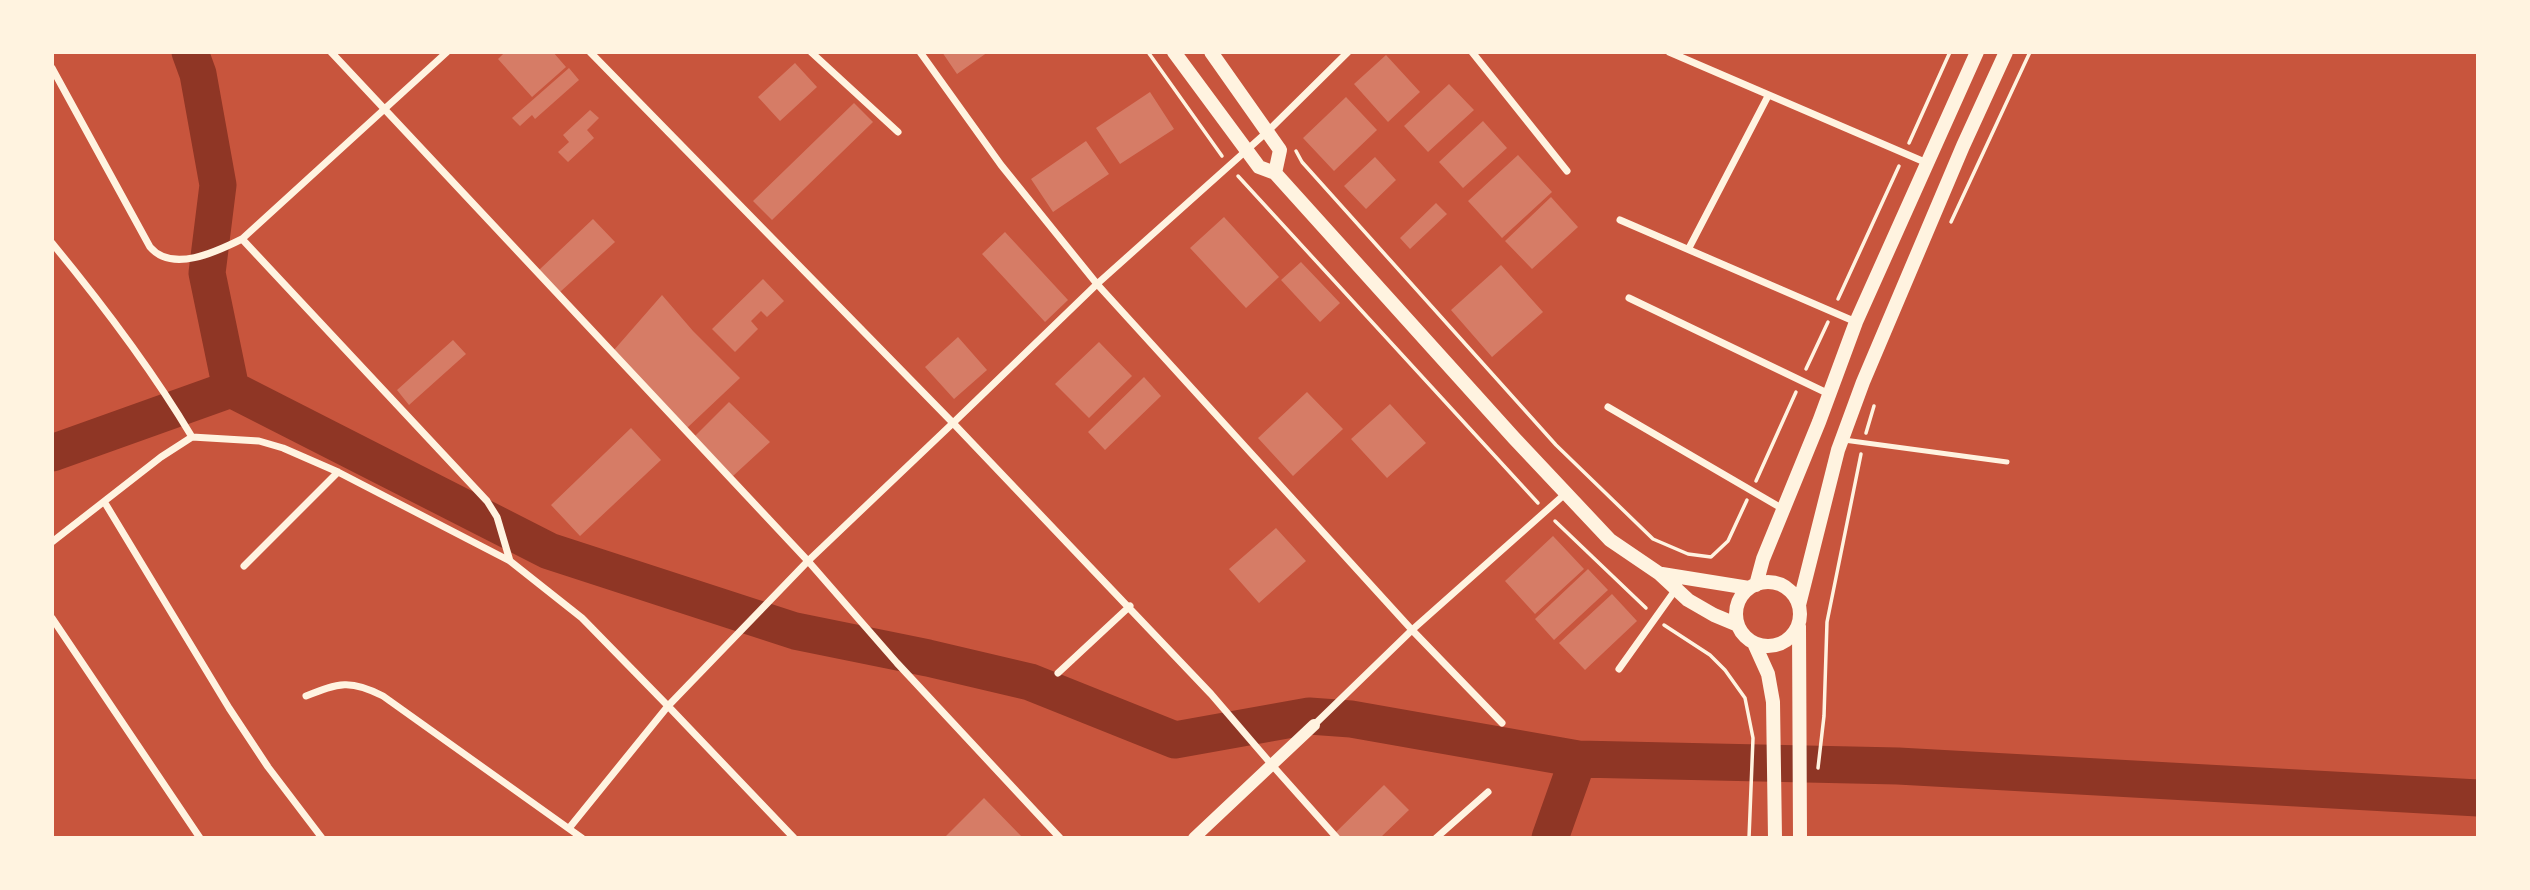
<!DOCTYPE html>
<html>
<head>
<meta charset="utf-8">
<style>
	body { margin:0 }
	#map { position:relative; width:2530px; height:890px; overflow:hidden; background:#c8553d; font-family:Rubik,sans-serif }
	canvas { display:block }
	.frame { position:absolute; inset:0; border:54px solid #fff3e0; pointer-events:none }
</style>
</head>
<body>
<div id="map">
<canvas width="2530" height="890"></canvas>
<div class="frame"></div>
</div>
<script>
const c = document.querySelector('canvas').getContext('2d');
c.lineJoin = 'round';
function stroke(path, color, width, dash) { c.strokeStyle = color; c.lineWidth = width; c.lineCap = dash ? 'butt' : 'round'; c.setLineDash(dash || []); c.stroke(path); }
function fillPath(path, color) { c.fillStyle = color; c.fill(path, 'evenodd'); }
const river = new Path2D(`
	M190,52L198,74L218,185L207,273L231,389
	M52,453L231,389L549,551L795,631L928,658L1030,682L1175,740L1309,716L1351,719L1578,759L1898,766L2478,798
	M1550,838L1578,759`);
const building = new Path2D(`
	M505,52H553L566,67L532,97L498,59Z
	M942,52H988L957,74Z
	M1386,55L1420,92L1388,122L1354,84Z
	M795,63L817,87L780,121L758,97Z
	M569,68L579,80L535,119L532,115L520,126L512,118Z
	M1449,84L1474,110L1428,152L1404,126Z
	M1150,92L1174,129L1120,164L1096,128Z
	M1346,97L1377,130L1334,171L1303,138Z
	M854,103L873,122L772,220L753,201Z
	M590,110L599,118L587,130L594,138L568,162L558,152L569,142L563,135Z
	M1483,121L1507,148L1463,188L1439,162Z
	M1086,141L1109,174L1053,212L1031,179Z
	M1518,155L1552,192L1502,238L1468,201Z
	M1375,157L1396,180L1366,209L1344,186Z
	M1551,197L1578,227L1532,269L1505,241Z
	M1436,203L1447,214L1410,249L1400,238Z
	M1224,217L1279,277L1246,308L1190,248Z
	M593,219L615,242L560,292L539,270Z
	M1005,232L1068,300L1045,322L982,254Z
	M1301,262L1340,303L1320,322L1281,280Z
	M1501,265L1543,312L1492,357L1451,310Z
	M763,279L784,301L767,317L761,311L751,321L758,329L735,352L712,329Z
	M662,295L693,331L740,378L687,428L614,350Z
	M958,337L987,370L954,399L925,367Z
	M453,340L466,354L409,405L397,390Z
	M1099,342L1132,376L1089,418L1055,384Z
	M1144,377L1161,396L1105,450L1088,432Z
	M1307,392L1343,429L1293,476L1258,438Z
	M729,402L770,442L733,476L695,436Z
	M1390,404L1426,443L1387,478L1351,439Z
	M631,428L661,460L580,536L551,505Z
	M1276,528L1306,561L1259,603L1229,569Z
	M1553,536L1584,569L1535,614L1505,581Z
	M1588,569L1608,590L1554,640L1535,619Z
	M1612,594L1637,621L1585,670L1559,643Z
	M1384,785L1409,810L1380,838H1337L1334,834Z
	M984,798L1023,838H944Z`);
const path = new Path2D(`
	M1148,52L1222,156
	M1909,143L1950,52
	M1296,151L1302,162L1556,445L1653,539L1688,554L1711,557L1728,541L1747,500
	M1238,176L1538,503
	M1951,222L2030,52
	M1838,299L1899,166
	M1806,369L1828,322
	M1866,433L1874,406
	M1756,481L1796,392
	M1555,521L1646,608
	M1664,625L1710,655L1725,670L1745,698L1753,738L1749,838
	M1818,768L1824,716L1827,622L1861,454`);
const service = new Path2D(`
	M1844,440L2007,462`);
const minor = new Path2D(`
	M331,52L808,561L953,423L590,52
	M447,52L242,239L487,501L497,517L510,561
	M811,52L898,132
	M920,52L1001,165L1097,284L1412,630L1502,723
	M1472,52L1567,171
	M1669,52L1927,163
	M52,68L150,247C172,273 216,252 242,239
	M1620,220L1856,322
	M52,243C103,305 151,368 192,437
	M1689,248L1768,96
	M1629,298L1829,394
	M1608,407L1783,509
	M105,503L229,708L268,767L322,838
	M52,542L161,457L192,437L259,441L283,448L338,472L510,561L582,618L668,706L570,827
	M244,566L338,472
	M52,618L200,838
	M1619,669L1676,589
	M1058,673L1130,606
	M306,696C339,683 350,679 383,696L582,838
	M1314,725L1412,630L1565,494
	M794,838L668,706L808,561L897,663L1060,838
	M1337,838L1272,765L1211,694L953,423L1097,284L1268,131L1348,52
	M1436,838L1488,792`);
const tertiary = new Path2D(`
	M1194,838L1314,725`);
const secondary = new Path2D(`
	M1174,52L1259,167L1275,173L1514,438L1610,540L1660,574L1688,600L1714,615L1738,625
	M1211,52L1280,150L1275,173
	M1662,574L1749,588
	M1736 614a32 32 0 1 1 64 0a32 32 0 1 1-64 0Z
	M1756,585L1763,559L1819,422L1856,322L1977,52
	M1799,605L1838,450L1863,382L1963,146L2006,52
	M1799,626L1800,838
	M1754,643L1768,674L1773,702L1775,838`);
stroke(river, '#8f3625', 37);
fillPath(building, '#d67c66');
stroke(path, '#fff3e0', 3.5);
stroke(service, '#fff3e0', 5);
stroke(minor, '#fff3e0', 7);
stroke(tertiary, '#fff3e0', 12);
stroke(secondary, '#fff3e0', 14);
</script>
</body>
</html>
